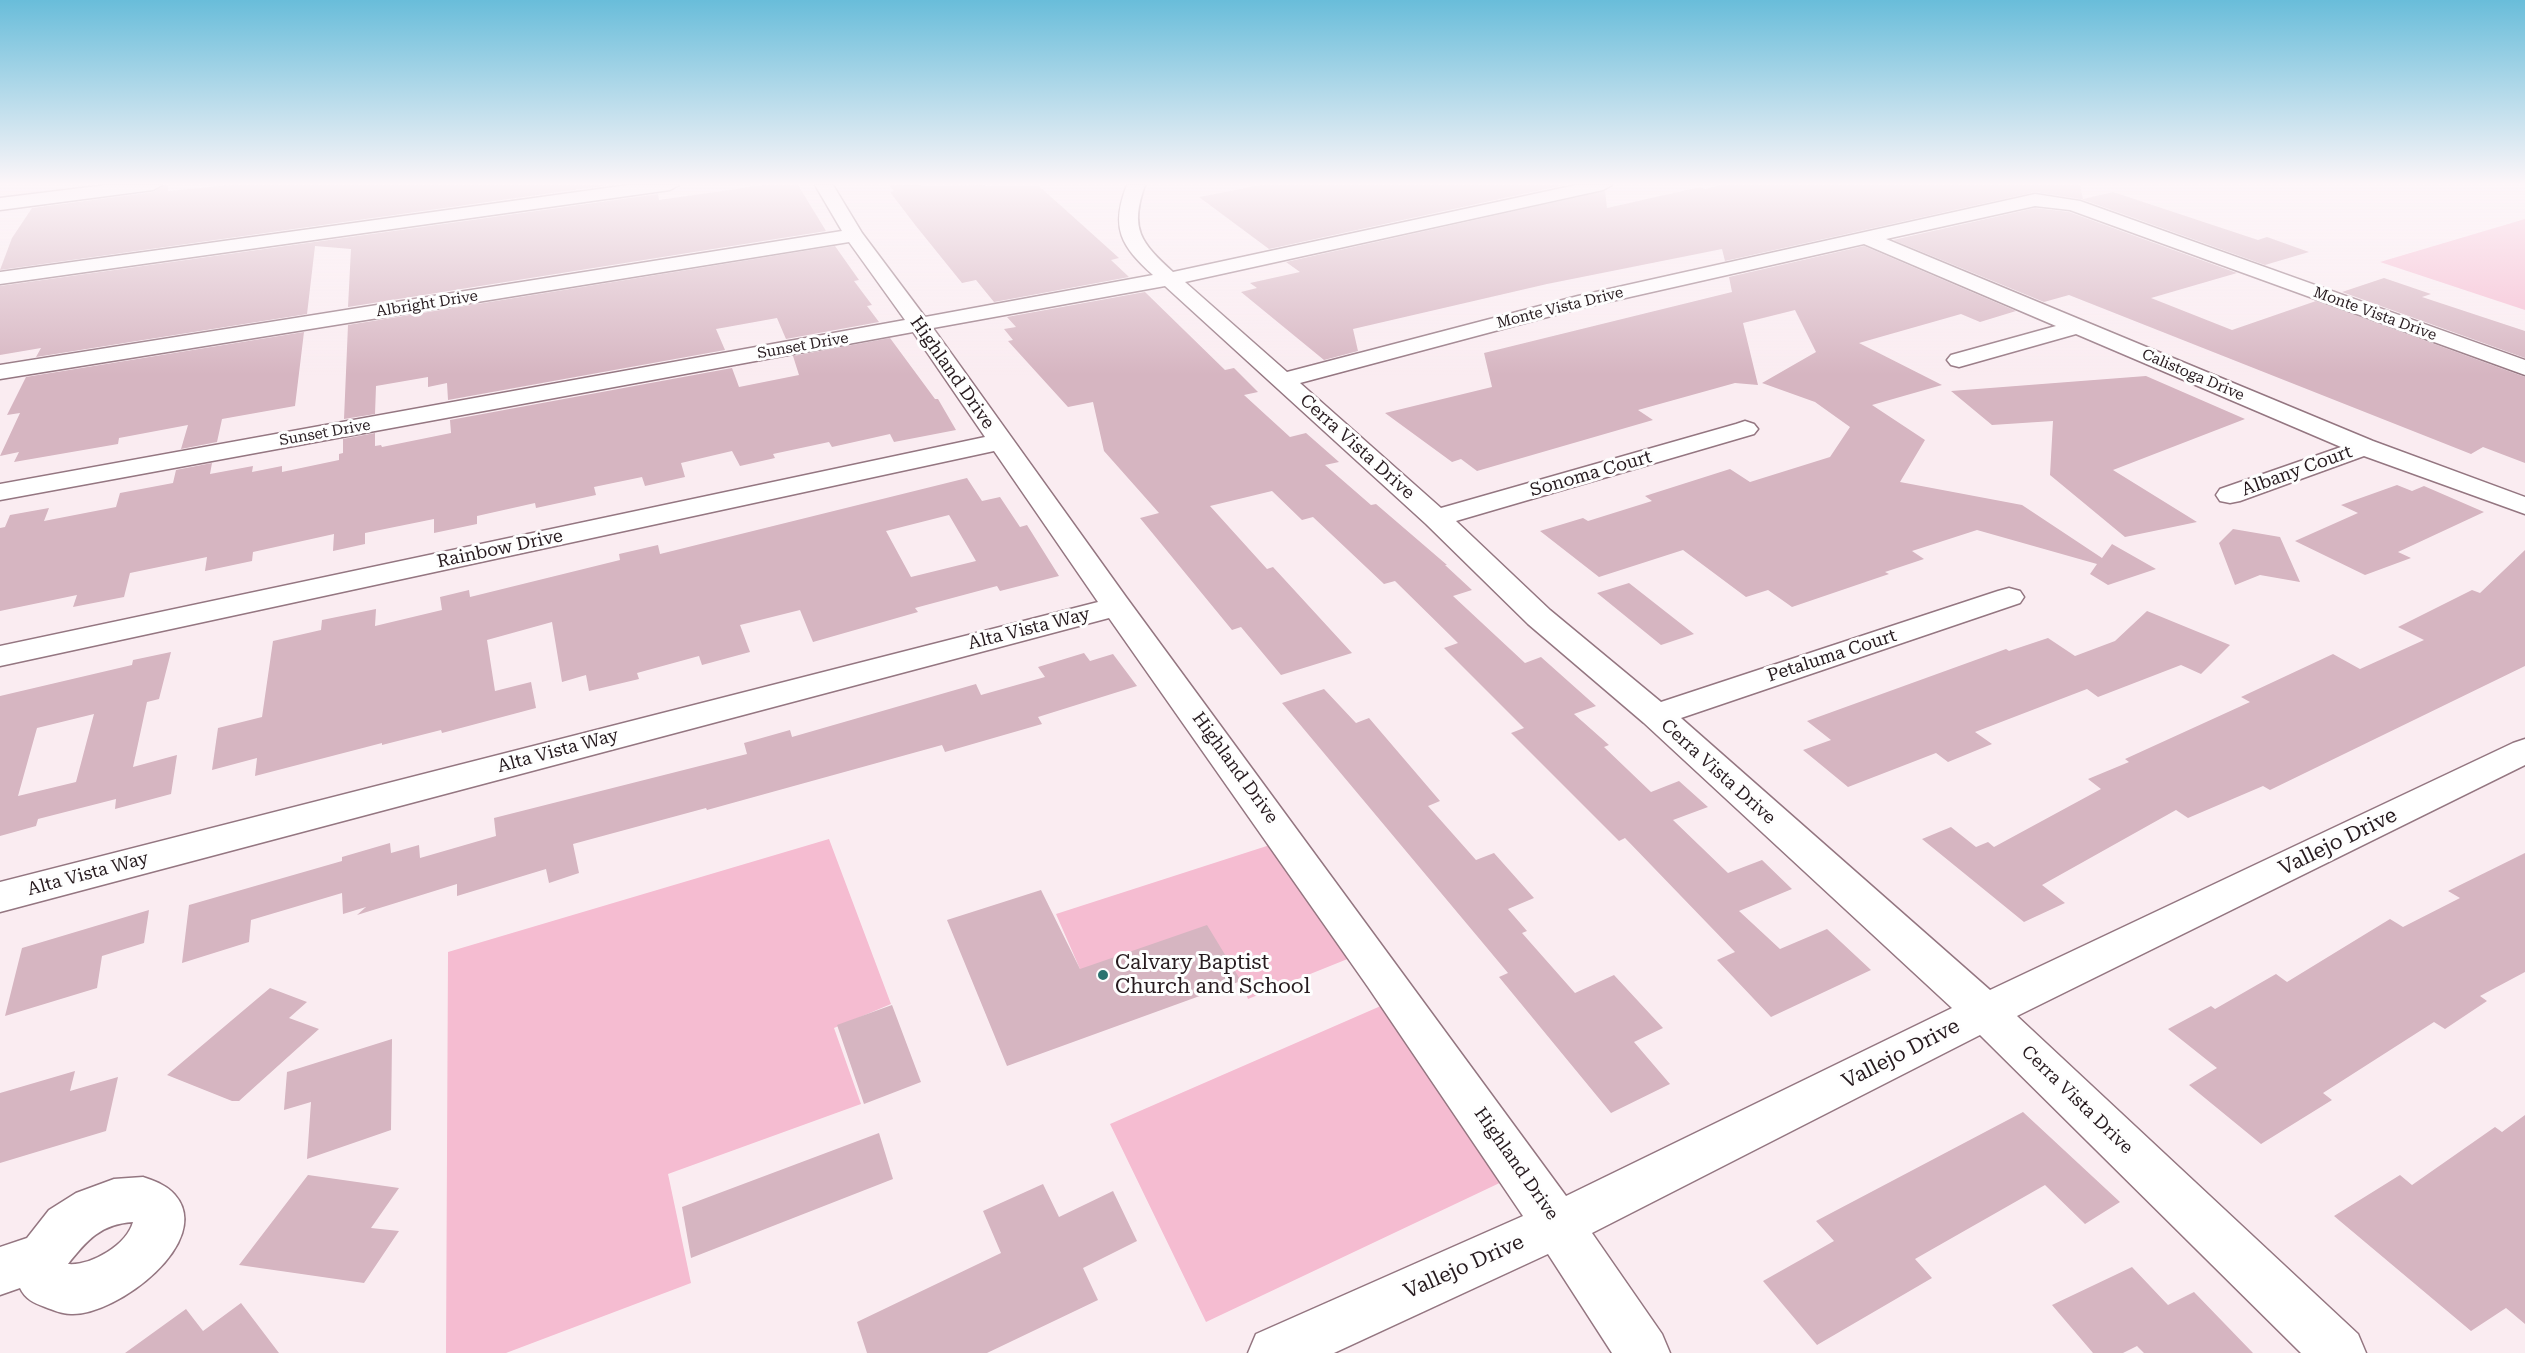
<!DOCTYPE html>
<html>
<head>
<meta charset="utf-8">
<style>
	body { margin:0 }
	canvas { display:block; background:#faecf1 }
</style>
</head>
<body>
<canvas width="2525" height="1353"></canvas>
<script>
const c = document.querySelector('canvas').getContext('2d');
c.lineJoin = 'round';
function fillPath(path, color) { c.fillStyle = color; c.fill(path, 'evenodd'); }
function stroke(path, color, width, dash) { c.strokeStyle = color; c.lineWidth = width; c.lineCap = dash ? 'butt' : 'round'; c.setLineDash(dash || []); c.stroke(path); }
function write(font, color, halo, rows, align = 'center') {
  c.font = font + ' "Roboto Serif",serif'; c.lineWidth = 6; c.setLineDash([]); c.textBaseline = 'middle'; c.strokeStyle = halo; c.fillStyle = color; for (const [text, x, y, turn = 0] of rows) {
    c.save(); c.translate(x, y); c.rotate((+turn || 0) * Math.PI / 180); c.textAlign = isNaN(turn) ? turn : align; if (halo) c.strokeText(text, 0, 0); c.fillText(text, 0, 0); c.restore();
  }
}
const green = new Path2D(`
	M2525,219V310L2380,262Z
	M829,839L891,1004L834,1028L861,1104L668,1174L691,1283L506,1353H446L448,952Z
	M1273,844L1350,958L1248,999L1241,981L1080,969L1056,914Z
	M1383,1005L1508,1179L1206,1322L1110,1124Z`);
const building = new Path2D(`
	M164,185H168V191L231,185H609L0,270L12,238L32,208L153,192Z
	M764,185H798L826,231L348,307L351,249L315,246L307,314L36,357L41,348L0,355V286L658,194L659,200Z
	M889,185L1039,186L1119,258L1111,260L1129,277L994,302L976,280L962,283L916,226L890,192L894,191Z
	M1261,185H1564L1269,249L1199,197Z
	M1722,185H2080L2083,199L2113,192L2258,240L2267,237L2309,252L2265,265L2081,199L2035,192L1725,261L1722,249L1547,284L1353,329L1358,351L1324,360L1241,292L1257,288L1250,283L1300,272L1286,262L1605,191L1607,208L1700,187L1705,189Z
	M2035,208L2069,212L2237,273L2151,298L2232,330L2316,301L2525,377V463L2483,447L2471,454L2069,295L2044,302L1893,240Z
	M835,246L859,280L854,281L872,305L867,306L879,322L786,339L777,318L716,329L725,350L448,400L447,383L428,387V377L376,386L375,414L344,419L348,325Z
	M1864,246L2016,311L1980,322L1961,314L1859,343L1942,385L1872,405L1925,440L1900,482L2022,505L2102,558L2112,544L2156,569L2108,585L2090,574L2097,564L1977,530L1912,551L1924,559L1885,572L1889,574L1792,607L1768,590L1746,597L1683,550L1599,577L1540,531L1583,518L1588,521L1652,501L1645,496L1730,469L1750,482L1830,457L1850,427L1815,402L1762,383L1816,352L1795,310L1743,323L1758,385L1735,383L1638,410L1653,420L1477,471L1461,459L1452,462L1385,413L1492,387L1484,353L1732,292L1729,277Z
	M2384,278L2431,294L2422,297L2525,331V358L2342,292Z
	M1145,292L1225,370L1234,368L1258,392L1244,395L1290,437L1306,433L1339,462L1325,465L1371,505L1376,504L1447,565H1445L1472,590L1453,596L1525,663L1541,657L1596,706L1574,714L1609,745L1604,747L1651,792L1679,781L1708,807L1673,820L1728,873L1762,860L1792,889L1739,911L1780,949L1827,929L1871,970L1771,1017L1717,960L1735,952L1625,838L1619,841L1511,733L1524,728L1444,648L1458,643L1395,581L1384,584L1313,517L1302,520L1272,491L1210,506L1267,569L1273,567L1352,653L1281,675L1241,627L1232,630L1140,518L1159,513L1104,451L1093,402L1068,407L1008,341L1013,340L1004,329L1016,327L1007,317Z
	M304,332L295,406L222,419L217,442L181,449L188,425L119,438L118,444L14,462L19,452L0,456L20,413L7,415L26,377Z
	M890,338L935,399H938L956,430L894,442L890,434L832,447L829,442L773,454L775,458L740,466L732,451L681,463L685,477L645,486L642,477L594,487L596,495L536,508L535,503L477,516V524L434,533V519L365,533V544L333,551L334,534L253,552L252,561L205,571L207,557L130,573L124,597L73,607L77,595L0,611V528L5,527L10,515L49,508L44,521L116,507L120,493L173,483L176,470L212,463L210,474L253,466L252,472L282,466V472L339,460V454L343,453V439L375,433V446L381,445L382,447L451,433L450,420L732,368L739,387L799,375L793,356Z
	M2146,376L2245,419L2113,470L2197,522L2125,537L2050,475L2053,421L1992,425L1951,391Z
	M967,478L982,501L1000,497L1020,527L1027,525L1059,576L1000,591L997,586L915,608L918,612L813,642L800,610L740,625L750,652L702,665L699,656L637,673L639,679L589,691L586,675L562,682L552,622L487,640L495,691L531,682L536,708L442,733L441,730L382,745V743L255,776L257,758L212,770L218,728L262,717L273,641L321,630L322,620L376,609L375,626L442,610L440,597L469,590L470,597L620,560L619,554L658,545L660,554ZM949,515L976,561L911,577L886,531Z
	M2397,485L2412,491L2424,486L2484,512L2398,552L2411,558L2365,575L2295,541L2358,513L2341,505Z
	M2233,529L2280,537L2300,582L2260,575L2235,585L2219,543Z
	M2525,550V666L2270,790L2263,786L2188,818L2176,810L2042,885L2065,903L2024,922L1922,839L1951,827L1976,847L1988,842L1994,847L2101,789L2088,779L2129,762L2125,759L2250,702L2241,697L2333,654L2360,669L2424,640L2398,627L2472,590L2480,593Z
	M1629,583L1694,634L1661,645L1597,593Z
	M2147,611L2230,645L2201,674L2181,665L2098,697L2087,689L1975,732L1992,744L1948,762L1936,753L1848,787L1803,750L1831,740L1807,721L2006,649L2009,651L2048,638L2075,656L2115,641Z
	M171,652L159,699L147,702L133,767L177,755L171,794L115,809L116,799L38,819L36,826L0,836V696L132,665L133,660ZM94,714L76,782L18,796L37,728Z
	M1084,653L1090,661L1113,654L1137,686L1038,717L1042,724L945,752L942,745L707,810L706,808L573,844L579,873L549,883L546,869L457,896V884L357,915L366,907L343,914L342,893L251,920L249,942L182,963L189,905L342,861V857L390,843L391,853L419,845L420,858L496,836L494,818L747,754L744,743L790,730L792,737L976,684L981,695L1045,677L1038,667Z
	M1324,689L1356,723L1369,718L1440,801L1428,806L1476,860L1494,853L1534,898L1508,909L1527,931L1522,933L1575,993L1614,975L1663,1028L1634,1042L1670,1084L1611,1113L1499,977L1508,973L1282,703Z
	M2525,853V972L2480,996L2487,1001L2445,1029L2434,1022L2323,1093L2332,1100L2261,1144L2189,1085L2217,1068L2168,1029L2211,1006L2215,1009L2276,974L2287,982L2390,919L2403,927L2460,898L2448,891Z
	M1041,890L1080,969L1207,925L1241,981L1007,1066L947,920Z
	M149,910L144,943L102,956L97,988L5,1016L22,948Z
	M270,988L307,1002L289,1018L319,1029L239,1101H232L167,1075Z
	M892,1005L921,1082L864,1104L837,1025Z
	M392,1039L391,1130L307,1159L311,1102L284,1110L287,1072Z
	M75,1071L70,1091L118,1077L106,1131L0,1163V1093Z
	M2023,1112L2120,1202L2085,1224L2045,1185L1915,1259L1932,1278L1817,1345L1763,1281L1834,1241L1816,1221Z
	M2525,1115V1324L2506,1308L2471,1331L2334,1216L2400,1175L2412,1185L2495,1127L2502,1132Z
	M879,1133L893,1179L691,1258L682,1207Z
	M308,1175L399,1188L371,1228L399,1231L364,1283L239,1265Z
	M1043,1184L1059,1217L1113,1191L1137,1241L1083,1268L1098,1300L987,1353H867L857,1322L1001,1253L983,1211Z
	M2132,1267L2168,1305L2194,1292L2253,1353H2144L2137,1346L2123,1353H2093L2052,1305Z
	M241,1303L279,1353H125L186,1309L203,1331Z`);
const minor = new Path2D(`
	M106,185H162L153,190L0,210V198Z
	M628,185H679L670,190L0,284V272Z
	M815,185H833L862,233L925,317L1153,275C1121,246 1110,228 1127,185H1145C1129,229 1141,243 1173,272L1576,185H1612L1603,190L1185,282L1287,372L1578,296L2035,194L2080,201L2525,360V375L2070,210L2035,206L1886,239L2373,441L2525,497V514L2364,456L2240,501L2230,503L2220,501L2216,495L2220,489L2341,447L2076,334L1959,367L1951,365L1947,360L1951,355L2056,326L1864,244L1581,308L1300,383L1441,508L1736,424L1745,421L1754,424L1758,429L1754,434L1456,521L1550,610L1661,702L1998,591L2009,588L2020,591L2024,597L2020,603L1681,718L1990,990L2513,743L2525,739V765L2017,1016L2358,1334L2366,1353H2301L1980,1035L1592,1233L1662,1334L1670,1353H1612L1548,1254L1334,1353H1248L1256,1334L1523,1216L1368,987L1109,618L0,912V882L1098,602L994,451L0,666V646L985,437L913,332L0,500V484L905,320L849,242L0,379V365L842,231ZM1165,286L1426,524L1528,624L1644,723L1952,1008L1566,1196L1126,597L933,328Z
	M143,1177C154,1181 167,1185 175,1195C215,1241 117,1316 71,1314C62,1314 53,1310 45,1307C34,1303 25,1299 20,1288L0,1295V1247L27,1238L49,1210L76,1193L114,1179ZM133,1222C127,1245 91,1266 68,1264C87,1240 101,1224 133,1222Z`);
const markers = [
	[1103,975,6,"#2a7370"]
];
const farStreetnames = [
	["Albright Drive",427,304,-9],
	["Monte Vista Drive",1560,308,-14],
	["Monte Vista Drive",2375,314,20],
	["Sunset Drive",803,346,-10],
	["Calistoga Drive",2193,375,23],
	["Sunset Drive",325,433,-10]
];
const streetNames = [
	["Highland Drive",952,373,55],
	["Cerra Vista Drive",1357,447,42],
	["Albany Court",2297,471,-20],
	["Sonoma Court",1591,474,-16],
	["Rainbow Drive",500,549,-12],
	["Alta Vista Way",1029,629,-14],
	["Petaluma Court",1832,656,-18],
	["Alta Vista Way",558,751,-15],
	["Highland Drive",1235,768,54],
	["Cerra Vista Drive",1718,772,42],
	["Alta Vista Way",88,874,-15],
	["Cerra Vista Drive",2077,1100,44],
	["Highland Drive",1516,1164,55]
];
const nearStreetnames = [
	["Vallejo Drive",2338,842,-26],
	["Vallejo Drive",1901,1054,-27],
	["Vallejo Drive",1464,1267,-24]
];
const nearPoinames = [
	["Calvary Baptist",1115,963],
	["Church and School",1115,987]
];
fillPath(green, '#f5bcd1');
fillPath(building, '#d6b5c1');
stroke(minor, '#947681', 3);
fillPath(minor, '#fff');
const sky = c.createLinearGradient(0, 0, 0, 375);
sky.addColorStop(0, '#69bdda');
sky.addColorStop(0.49, '#fdf6f9');
sky.addColorStop(1, '#fdf6f900');
c.fillStyle = sky;
c.fillRect(0, 0, 2525, 375);
for (const [x, y, r, color] of markers) { const dot = new Path2D(); dot.arc(x, y, r, 0, 2 * Math.PI); c.fillStyle = color; c.fill(dot); stroke(dot, '#fefefe', 2); }
write('15px', '#271b1f', '#fefefe', farStreetnames);
write('18px', '#271b1f', '#fefefe', streetNames);
write('21px', '#271b1f', '#fefefe', nearStreetnames);
write('21px', '#271b1f', '#fefefe', nearPoinames, 'left');
</script>
</body>
</html>
